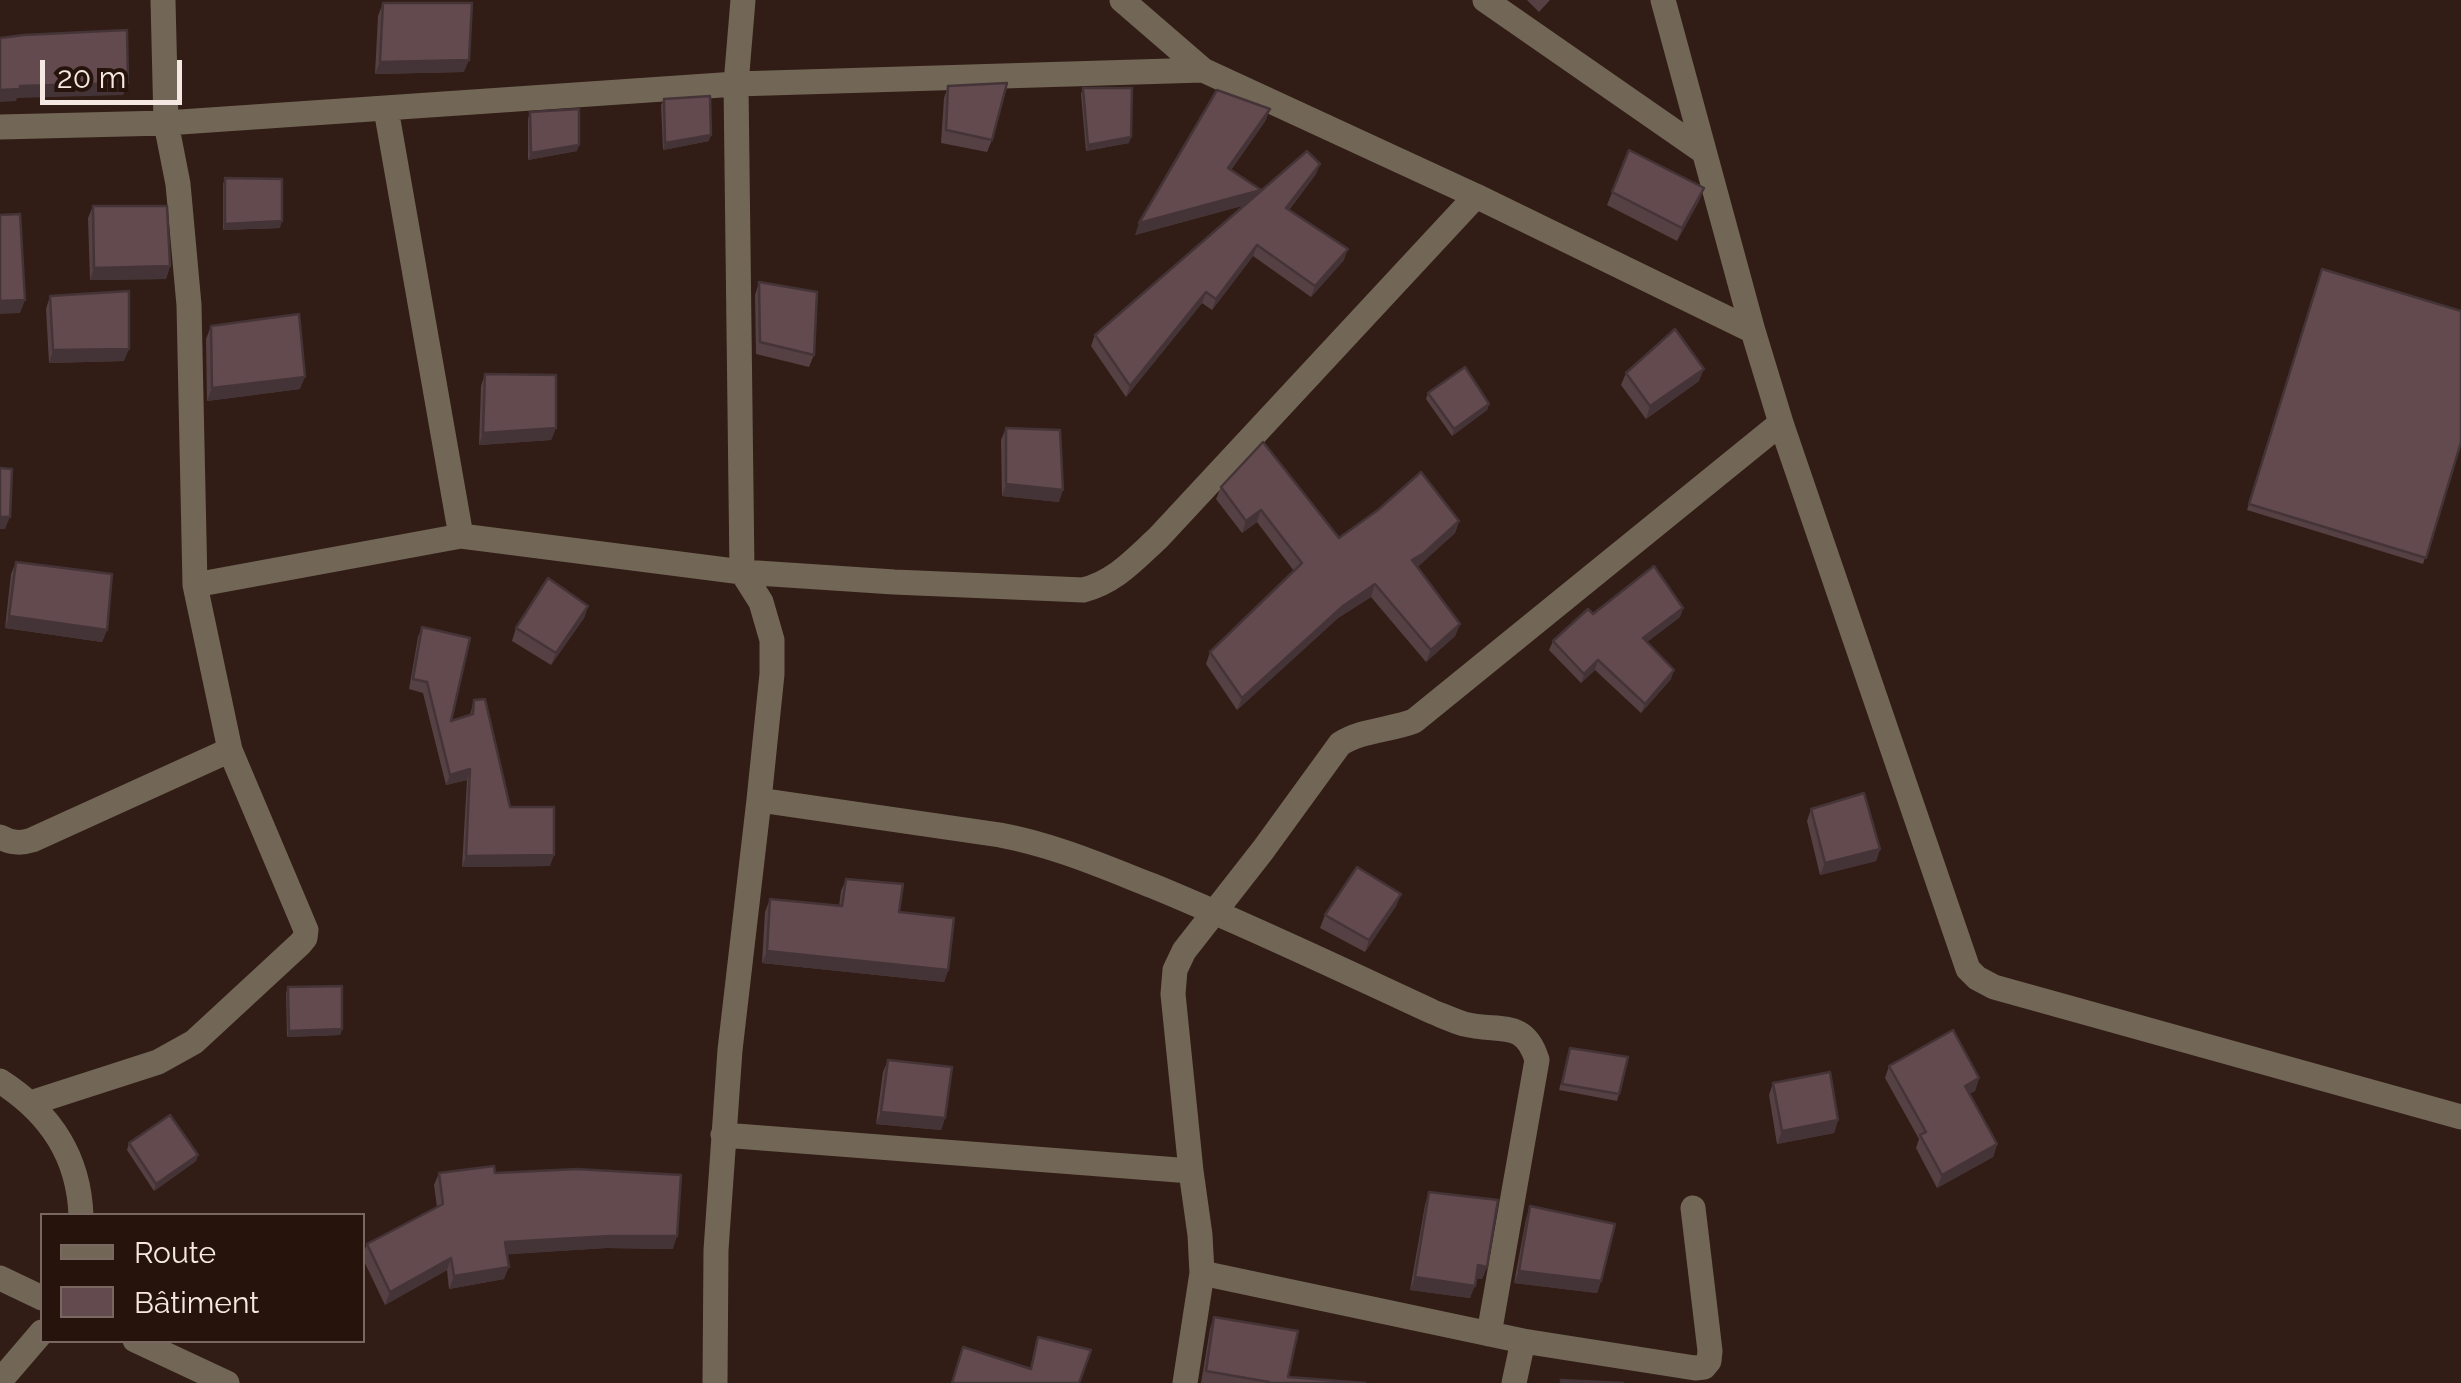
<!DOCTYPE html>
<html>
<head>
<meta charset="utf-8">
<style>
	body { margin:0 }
	#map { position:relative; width:2461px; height:1383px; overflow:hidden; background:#311d16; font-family:Raleway,sans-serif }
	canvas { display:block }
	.legend { position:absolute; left:40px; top:1213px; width:325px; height:130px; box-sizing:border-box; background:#26140c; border:2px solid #796862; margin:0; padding:12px 18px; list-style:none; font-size:30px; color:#f5e7e2 }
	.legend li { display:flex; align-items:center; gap:20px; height:50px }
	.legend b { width:50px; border:2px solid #796862 }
	.scale { position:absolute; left:40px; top:60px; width:142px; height:45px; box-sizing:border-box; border:5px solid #f5e7e2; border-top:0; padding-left:12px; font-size:30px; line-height:35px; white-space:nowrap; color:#f5e7e2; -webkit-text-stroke:8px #26140c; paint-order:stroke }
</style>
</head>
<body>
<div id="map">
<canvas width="2461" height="1383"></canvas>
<ul class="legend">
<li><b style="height:12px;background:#726757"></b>Route</li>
<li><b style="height:28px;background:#634a4f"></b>Bâtiment</li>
</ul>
<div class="scale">20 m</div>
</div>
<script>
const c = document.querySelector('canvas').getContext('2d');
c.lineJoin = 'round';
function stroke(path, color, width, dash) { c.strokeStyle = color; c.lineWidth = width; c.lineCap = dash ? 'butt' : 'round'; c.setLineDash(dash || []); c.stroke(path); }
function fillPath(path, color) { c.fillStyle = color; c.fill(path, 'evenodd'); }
const street = new Path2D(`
	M1122,0L1203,70
	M1485,0L1704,152
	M1663,0L1753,331L1781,423L1968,969L1977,978L1994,987L2461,1117
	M386,109L461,536L742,572L894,582L1083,590C1115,582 1134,560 1158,538L1476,196L1753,331
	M0,127L166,123L736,84L1203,70L1476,196
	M195,585L461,536
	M759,800L1000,835C1054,845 1102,866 1153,886C1248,925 1340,969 1433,1012C1443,1016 1454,1021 1464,1024C1499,1033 1524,1018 1537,1060L1489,1334
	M0,837C11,843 20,844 32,840L230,750
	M0,1081C50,1113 79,1156 81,1216
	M31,1103L158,1062L194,1042L300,944L305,938L306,930L230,750L195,585L189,305L178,184L166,123L163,0
	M723,1135L1191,1171
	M1202,1273L1523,1341L1695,1368L1704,1367L1709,1361L1710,1351L1693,1208
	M0,1278L42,1298
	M135,1340L227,1383
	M0,1381L42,1332
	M715,1383L716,1250L730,1050L759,800L772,674V640L761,602L742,572L736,84L743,0
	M1185,1383L1202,1273L1200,1235L1191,1171L1173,994L1175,970L1184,951L1263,850L1340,744C1361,730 1391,730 1414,721L1781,423
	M1514,1383L1523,1341`);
const wall = new Path2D(`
	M1527,0H1550L1539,12Z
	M383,3L464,72L375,74L378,16Z
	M948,86L992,140L987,152L941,143L944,98Z
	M1083,88L1129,143L1086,151L1081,94Z
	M664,99L709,141L663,150L661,105Z
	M530,112L577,151L528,160V119Z
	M1266,120L1231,170L1261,190L1316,174L1289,210L1344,260L1311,297L1253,256L1212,310L1202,303L1126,397L1091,346L1095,335L1245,205L1135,235Z
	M1629,150L1704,188L1699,201L1677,241L1607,205Z
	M225,178L280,228L223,230V184Z
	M93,206L170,266L166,279L90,280L88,218Z
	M2322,269L2461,442L2423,564L2247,510Z
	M759,282L814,355L809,367L756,354L755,295Z
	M50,296L124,361L49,363L46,309Z
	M211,326L300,389L207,401L206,339Z
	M1626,373L1699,381L1646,419L1621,385Z
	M485,374L556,428L551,440L479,445L481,386Z
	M1428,393L1489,404L1487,410L1452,436L1426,399Z
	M1006,428L1059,502L1002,496L1001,440Z
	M1221,487L1339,538L1459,521L1455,533L1417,567L1460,624L1455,636L1426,662L1371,597L1338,618L1237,710L1206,664L1210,652L1294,571L1257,522L1242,533L1216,499Z
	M16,562L107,630L102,642L5,628L11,574Z
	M588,606L584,618L551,665L512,641L516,628Z
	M1683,608L1680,617L1647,642L1671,679L1641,713L1595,670L1581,683L1549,650L1553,641L1593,614Z
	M422,627L451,721L470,715L474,700L510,807L550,866L462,867L467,780L446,785L423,693L409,689L418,637Z
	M1811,809L1880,849L1876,861L1820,875L1807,821Z
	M846,879L899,912L948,970L944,982L762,963L765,912L770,899L839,906L841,891Z
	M1401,894L1396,906L1365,952L1320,928L1325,915Z
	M288,987L342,1029L340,1035L287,1037L286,993Z
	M1570,1048L1619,1094L1617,1101L1559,1090Z
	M888,1060L945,1118L941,1130L876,1124L883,1072Z
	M1889,1066L1979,1078L1975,1091L1969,1094L1997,1144L1993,1157L1937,1188L1916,1148L1919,1139L1885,1078Z
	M1773,1083L1838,1120L1834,1133L1777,1144L1769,1095Z
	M129,1143L198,1155L196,1161L154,1191L127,1150Z
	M439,1173H495L673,1249L606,1248L507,1254L504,1279L449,1289L447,1270L385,1305L362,1257L367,1244L437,1207L434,1185Z
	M1429,1192L1487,1267L1482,1279L1476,1278L1470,1298L1410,1290L1425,1205Z
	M1530,1206L1601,1281L1597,1293L1514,1283L1526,1219Z
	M1214,1317L1288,1377L1365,1383H1201L1210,1329Z`);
const shadedWall = new Path2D(`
	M469,60L464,72L375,74L380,62Z
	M128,83L123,95L17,98L16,101L0,102V90L20,86Z
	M1270,109L1266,120L1224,180L1228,168Z
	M711,135L709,141L663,150L665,143Z
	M1131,137L1129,143L1086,151L1088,145Z
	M579,145L577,151L528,160L531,153Z
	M1320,164L1316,174L1282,218L1286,208Z
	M1704,188L1699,201L1677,241L1682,228Z
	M1261,190L1257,202L1135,235L1139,223Z
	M282,221L280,228L223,230L225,224Z
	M1257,245L1253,256L1212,310L1216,299Z
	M1348,249L1344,260L1311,297L1315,286Z
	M170,266L166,279L90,280L94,268Z
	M1206,292L1202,303L1126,397L1130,386Z
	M25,300L20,313L0,314V301Z
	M129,349L124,361L49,363L53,350Z
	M1704,369L1699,381L1646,419L1650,406Z
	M305,377L300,389L207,401L212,388Z
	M1489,404L1487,410L1452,436L1454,429Z
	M556,428L551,440L479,445L483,433Z
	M1006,484L1063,490L1059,502L1002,496Z
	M1261,510L1257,522L1242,533L1246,521Z
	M0,517H10L5,529H0Z
	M1459,521L1455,533L1420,565L1408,573L1412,560Z
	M1375,584L1371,597L1338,618L1237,710L1242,698L1343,606Z
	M588,606L584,618L551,665L556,653Z
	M1683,608L1680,617L1640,647L1643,638Z
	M9,616L107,630L102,642L5,628Z
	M1460,624L1455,636L1426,662L1431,650Z
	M1598,660L1595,670L1581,683L1584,674Z
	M1674,670L1671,679L1641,713L1645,704Z
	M470,769L467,780L446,785L450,775Z
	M1880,849L1876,861L1820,875L1825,863Z
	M554,855L550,866L462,867L466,856Z
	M1401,894L1396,906L1365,952L1369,940Z
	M767,951L948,970L944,982L762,963Z
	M342,1029L340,1035L287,1037L289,1031Z
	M1979,1078L1975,1091L1960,1099L1965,1086Z
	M881,1112L945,1118L941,1130L876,1124Z
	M1838,1120L1834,1133L1777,1144L1782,1131Z
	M1997,1144L1993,1157L1937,1188L1942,1175Z
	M198,1155L196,1161L154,1191L156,1184Z
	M611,1236H677L673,1249L606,1248L500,1255L505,1242Z
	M451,1258L447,1270L385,1305L390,1292Z
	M1478,1265L1487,1267L1482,1279L1473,1278Z
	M509,1267L504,1279L449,1289L454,1276Z
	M1519,1271L1601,1281L1597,1293L1514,1283Z
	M1415,1277L1475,1286L1470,1298L1410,1290Z`);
const building = new Path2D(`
	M383,3H472L469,60L380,62Z
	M127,30L128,83L20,86V89L0,90V38L24,35Z
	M1007,83L992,140L946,130L948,86Z
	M1083,88H1132L1131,137L1088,145Z
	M1217,90L1270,109L1228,168L1261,190L1139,223Z
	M710,96L711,135L665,143L664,99Z
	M579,109V145L531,153L530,112Z
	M1629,150L1704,188L1682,228L1612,192Z
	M1307,151L1320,164L1286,208L1348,249L1315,286L1257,245L1216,299L1206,292L1130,386L1095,335Z
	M225,178L282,179V221L225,224Z
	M93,206H167L170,266L94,268Z
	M20,214L25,300L0,301V215Z
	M2322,269L2461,311V442L2426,558L2249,504Z
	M759,282L817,292L814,355L760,342Z
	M129,291V349L53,350L50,296Z
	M299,314L305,377L212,388L211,326Z
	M1675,329L1704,369L1650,406L1626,373Z
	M1465,367L1489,404L1454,429L1428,393Z
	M485,374L556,375V428L483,433Z
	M1006,428L1060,430L1063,490L1006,484Z
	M1263,442L1339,538L1378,510L1421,472L1459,521L1424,553L1412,560L1460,624L1431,650L1375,584L1343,606L1242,698L1210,652L1302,563L1261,510L1246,521L1221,487Z
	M0,468L12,469L10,517H0Z
	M16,562L112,574L107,630L9,616Z
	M1654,566L1683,608L1643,638L1674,670L1645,704L1598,660L1584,674L1553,641L1588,609L1593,614Z
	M548,578L588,606L556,653L516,628Z
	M422,627L470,638L451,721L473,714L474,700L485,699L510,807H554V855L466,856L470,769L450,775L427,682L413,679Z
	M1864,793L1880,849L1825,863L1811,809Z
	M1357,867L1401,894L1369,940L1325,915Z
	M846,879L903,884L899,912L954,918L948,970L767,951L770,899L842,906Z
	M342,986V1029L289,1031L288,987Z
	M1953,1030L1979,1078L1965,1086L1997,1144L1942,1175L1920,1135L1926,1132L1889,1066Z
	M1570,1048L1628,1057L1619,1094L1562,1084Z
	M888,1060L952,1067L945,1118L881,1112Z
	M1830,1072L1838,1120L1782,1131L1773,1083Z
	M170,1115L198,1155L156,1184L129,1143Z
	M494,1166L495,1173L577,1169L681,1175L677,1236H611L505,1242L509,1267L454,1276L451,1258L390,1292L367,1244L443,1204L439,1173Z
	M1429,1192L1498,1200L1487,1267L1478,1265L1475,1286L1415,1277Z
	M1530,1206L1615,1224L1601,1281L1519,1271Z
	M1214,1317L1298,1331L1288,1377L1365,1383H1268L1269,1382L1206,1371Z
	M1038,1337L1091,1350L1079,1383H952L963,1347L1031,1369Z
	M1561,1380L1623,1383H1561Z`);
stroke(street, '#726757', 25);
fillPath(wall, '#554044');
fillPath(shadedWall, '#453437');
fillPath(building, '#634a4f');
stroke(building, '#453437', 2.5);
</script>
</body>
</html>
